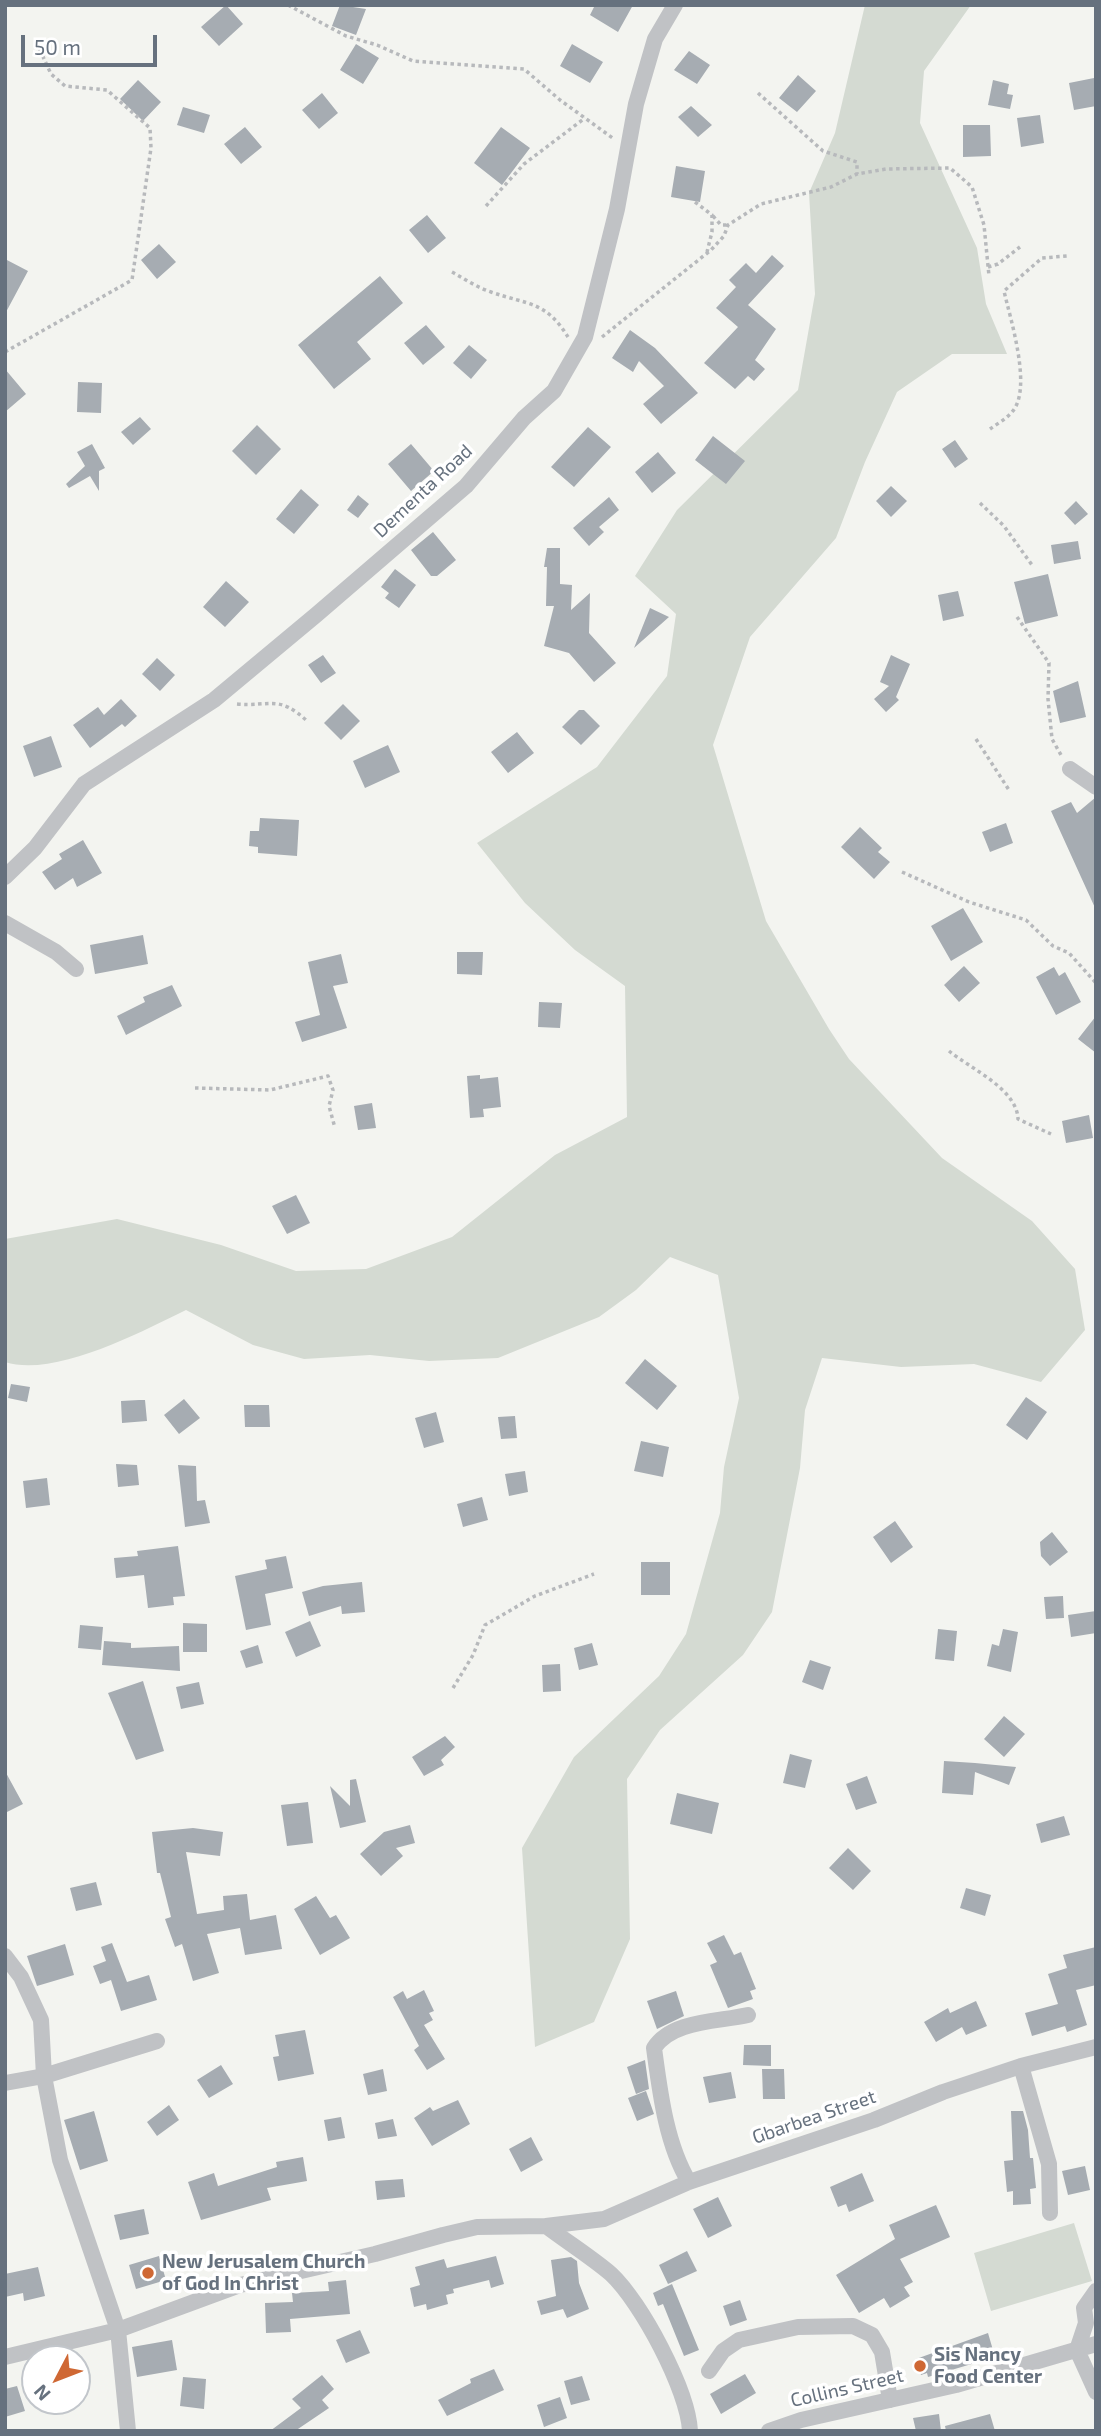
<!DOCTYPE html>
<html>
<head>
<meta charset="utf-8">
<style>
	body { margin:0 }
	#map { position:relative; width:1101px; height:2436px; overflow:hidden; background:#f3f4f0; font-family:"Exo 2",sans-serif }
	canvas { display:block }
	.frame { position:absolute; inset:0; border:7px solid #66717e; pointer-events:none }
	.north { position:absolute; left:21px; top:2345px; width:70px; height:70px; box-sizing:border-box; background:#fff; border:2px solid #c2c6cb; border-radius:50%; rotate:228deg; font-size:19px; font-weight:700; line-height:28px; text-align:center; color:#66717e }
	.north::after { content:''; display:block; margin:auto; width:24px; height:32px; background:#cf6834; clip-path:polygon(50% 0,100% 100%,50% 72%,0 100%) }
	.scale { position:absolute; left:21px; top:35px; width:136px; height:32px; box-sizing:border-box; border:4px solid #66717e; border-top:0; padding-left:9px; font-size:21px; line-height:24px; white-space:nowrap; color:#66717e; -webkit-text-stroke:5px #fff; paint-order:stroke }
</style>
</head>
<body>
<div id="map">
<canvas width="1101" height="2436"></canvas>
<div class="frame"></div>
<div class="north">N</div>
<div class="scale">50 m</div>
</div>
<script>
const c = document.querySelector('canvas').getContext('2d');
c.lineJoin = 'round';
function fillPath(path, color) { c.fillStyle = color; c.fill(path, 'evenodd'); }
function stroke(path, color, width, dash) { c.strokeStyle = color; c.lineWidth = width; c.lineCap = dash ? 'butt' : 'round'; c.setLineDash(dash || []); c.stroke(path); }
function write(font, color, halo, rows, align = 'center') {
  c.font = font + ' "Exo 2",sans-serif'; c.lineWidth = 7; c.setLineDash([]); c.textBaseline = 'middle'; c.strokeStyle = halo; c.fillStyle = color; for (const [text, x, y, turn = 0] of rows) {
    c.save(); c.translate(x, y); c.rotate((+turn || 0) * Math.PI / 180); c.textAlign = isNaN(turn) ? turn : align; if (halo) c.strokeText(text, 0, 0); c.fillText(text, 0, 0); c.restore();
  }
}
const green = new Path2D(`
	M865,5H971L924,71L920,123L977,248L986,304L1007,354H952L897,392L865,462L836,538L750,637L713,745L766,921L829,1029L849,1059L942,1158L1032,1221L1075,1269L1085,1330L1041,1382L974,1364L901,1367L822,1358L805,1410L800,1468L772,1612L743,1655L660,1730L627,1779L630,1939L594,2022L535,2047L522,1848L574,1757L659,1676L686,1634L720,1513L724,1467L739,1398L718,1275L670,1257L636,1290L599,1317L498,1358L429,1361L370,1355L304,1359L253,1345L186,1310C141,1332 54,1378 5,1362V1239L117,1219L221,1245L296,1271L366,1269L452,1237L555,1155L627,1117L625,986L575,950L525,903L477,843L597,767L667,676L676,614L635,576L677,510L798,390L815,294L809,193L835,133Z
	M1074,2223L1092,2281L991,2311L974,2253Z`);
const building = new Path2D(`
	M226,5L243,24L219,46L201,27Z
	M340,5L366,9L356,35L332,26Z
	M595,5H633L618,32L590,15Z
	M356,44L379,58L363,84L340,70Z
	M572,44L603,62L590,83L560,66Z
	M689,51L710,65L697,84L674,70Z
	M798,75L816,91L797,112L779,98Z
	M1094,78L1096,106L1074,110L1069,83Z
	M138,80L161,102L143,121L120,99Z
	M993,80L1009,84L1007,94L1013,95L1010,109L988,105Z
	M322,93L338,113L319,129L302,110Z
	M691,106L712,125L698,137L678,117Z
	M183,107L210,115L204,133L177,125Z
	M1040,115L1044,143L1021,147L1017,118Z
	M963,125H990L991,156L963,157Z
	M245,127L262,147L241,164L224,144Z
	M501,127L530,148L502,185L474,163Z
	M676,166L705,171L700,202L671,197Z
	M427,215L446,238L428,253L409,230Z
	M159,244L176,262L157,279L141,260Z
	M772,255L784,266L748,305L776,329L755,360L765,369L754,381L748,376L735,389L704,363L738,327L716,308L736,287L729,280L746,263L756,273Z
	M5,259L28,271L5,314Z
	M380,276L403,303L357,342L371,359L334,389L298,345Z
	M426,325L445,347L423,365L404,343Z
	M630,330L655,348L698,393L661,424L643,404L664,386L639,361L633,372L612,358Z
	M469,345L487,360L471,379L453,363Z
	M5,369L26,394L5,412Z
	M78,382L102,383L101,413L77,412Z
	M140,417L151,429L133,445L121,432Z
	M257,425L281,449L256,475L232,451Z
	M588,427L611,447L574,487L551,467Z
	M713,436L745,461L726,484L695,460Z
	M955,440L968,459L955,468L942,449Z
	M92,444L105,468L99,471V491L90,476L69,488L66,484L85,466L77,452Z
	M411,444L434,471L411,491L388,464Z
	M658,452L676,473L652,493L635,472Z
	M891,486L907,501L891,517L876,501Z
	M301,489L319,505L294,534L276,519Z
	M358,495L369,504L358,518L347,510Z
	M609,497L619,510L599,527L604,532L589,546L573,528Z
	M1076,501L1088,514L1075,525L1064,513Z
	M433,532L456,560L437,576H431L411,550Z
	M1078,541L1081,559L1054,564L1051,545Z
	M547,548H560V584L572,585L571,610L590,593L589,633L616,663L594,682L569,653L544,646L554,606H546L547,567H544Z
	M395,569L416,585L399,608L385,598L389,593L381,587Z
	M1048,574L1058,616L1025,624L1014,582Z
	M226,581L249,602L225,627L203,607Z
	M958,591L964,616L943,621L938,595Z
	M650,608L669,617L634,648Z
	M323,655L336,673L321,683L308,665Z
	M891,655L910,664L896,697L899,700L886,712L874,699L889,686L880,682Z
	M157,658L175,675L160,691L142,674Z
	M1078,681L1086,717L1060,723L1053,691Z
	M121,699L137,716L125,727L122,724L90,748L73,725L98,707L104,715Z
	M343,704L360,721L341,740L324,723Z
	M579,710H584L600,726L581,745L562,727Z
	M517,732L534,753L508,773L491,752Z
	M51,736L62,767L34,777L23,746Z
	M388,745L400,772L365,788L353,761Z
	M1096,797V910L1051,811L1071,802L1077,813Z
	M260,818L299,820L297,856L258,853V847L249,846L250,831H259Z
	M1006,823L1013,843L990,852L982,832Z
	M860,827L882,848L878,852L890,862L874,879L841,847Z
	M83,840L102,873L77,887L73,878L55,890L42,872L62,859L59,854Z
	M963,908L983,942L951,961L931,926Z
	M143,935L148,964L95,974L90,945Z
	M457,952H483L482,975L457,974Z
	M341,954L348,983L333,986L347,1028L302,1042L295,1022L320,1015L308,962Z
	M964,966L980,983L959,1002L944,985Z
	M1054,967L1059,976L1065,972L1081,1002L1056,1015L1036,977Z
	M172,985L182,1006L126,1035L117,1016L145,1002L143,997Z
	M539,1002L562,1003L560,1028L538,1027Z
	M1096,1016V1053L1078,1039Z
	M480,1075V1079L498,1077L501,1107L483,1109L484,1117L470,1118L467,1076Z
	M372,1103L376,1128L358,1130L354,1106Z
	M1089,1115L1093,1138L1066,1143L1062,1121Z
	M296,1195L310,1223L287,1234L272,1206Z
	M645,1359L677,1386L657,1410L625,1383Z
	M11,1384L30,1387L27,1402L8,1398Z
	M1026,1397L1047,1412L1027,1440L1006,1425Z
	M184,1399L200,1418L179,1434L164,1415Z
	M139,1400H145L147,1421L122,1423L121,1401Z
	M244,1405H269L270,1427H245Z
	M436,1412L444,1442L424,1448L415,1418Z
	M515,1416L517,1438L501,1439L498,1417Z
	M641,1441L669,1447L663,1477L634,1471Z
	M116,1464L137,1465L139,1485L118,1487Z
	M178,1465L196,1466L197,1501L205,1500L210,1523L185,1527Z
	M525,1471L528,1492L509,1496L505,1474Z
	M47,1478L50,1505L26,1508L23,1481Z
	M482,1497L488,1520L463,1527L457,1504Z
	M895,1521L913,1547L891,1563L873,1537Z
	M1052,1532L1068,1552L1050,1566L1041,1556L1040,1542Z
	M178,1546L185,1596L173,1597L174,1605L148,1608L144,1575L116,1578L114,1558L138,1556L137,1551Z
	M286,1556L293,1588L265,1594L271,1625L246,1630L235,1576L267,1569L265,1560Z
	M641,1562H670V1595H641Z
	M362,1582L365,1612L342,1614L341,1606L309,1616L302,1592L323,1586Z
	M1063,1596L1064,1618L1046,1619L1044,1597Z
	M1096,1611V1633L1071,1637L1068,1615Z
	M310,1621L321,1646L296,1657L285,1632Z
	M183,1623L207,1624V1652H183Z
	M80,1625L103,1627L101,1650L78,1648Z
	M938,1629L957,1631L954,1661L935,1659Z
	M1003,1629L1018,1632L1011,1672L987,1666L992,1644L999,1646Z
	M104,1641L131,1643V1648L179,1646L180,1671L102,1665Z
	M592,1643L598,1665L579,1670L574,1648Z
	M258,1645L263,1663L246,1668L240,1651Z
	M810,1660L831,1667L823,1690L802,1682Z
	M560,1664L561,1691L543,1692L542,1665Z
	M143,1681L164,1751L136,1760L108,1693Z
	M199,1682L204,1704L181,1709L176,1687Z
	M1004,1716L1025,1734L1004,1757L984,1739Z
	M445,1736L455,1747L441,1760L444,1765L424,1776L412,1757Z
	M790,1754L812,1760L805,1788L783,1783Z
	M944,1761L975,1763L1016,1767L1009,1785L975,1772L973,1795L942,1793Z
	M5,1771L23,1804L5,1813Z
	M867,1776L877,1803L856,1810L846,1784Z
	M356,1779L366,1822L340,1828L330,1786L350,1806V1780Z
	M677,1793L719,1803L712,1834L670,1824Z
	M308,1802L313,1843L287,1846L281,1805Z
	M1064,1816L1070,1835L1041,1843L1036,1824Z
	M410,1825L415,1843L396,1848L403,1856L381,1876L360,1854L384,1832Z
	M193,1828L223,1832L220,1856L186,1852L197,1914L224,1910L223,1896L247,1894L250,1920L276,1915L282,1949L245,1955L240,1928L207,1934L219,1973L193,1981L182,1944L175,1947L165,1919L171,1917L160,1873H157L152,1832Z
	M848,1848L871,1871L853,1890L829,1868Z
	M96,1882L102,1905L76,1911L70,1888Z
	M966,1888L991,1895L985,1916L960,1908Z
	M316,1896L330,1918L336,1915L350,1938L320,1955L294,1909Z
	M724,1935L734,1955L741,1952L756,1989L750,1991L753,1999L728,2008L710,1965L717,1962L707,1943Z
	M112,1943L127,1982L149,1975L157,2000L121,2011L111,1980L100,1984L93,1966L106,1961L101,1947Z
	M65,1944L74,1975L37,1986L27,1956Z
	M1096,1947V1985L1076,1990L1087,2025L1067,2032L1065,2026L1032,2036L1025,2013L1058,2004L1048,1974L1067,1968L1063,1955Z
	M424,1990L434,2011L429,2013L433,2020L424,2025L445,2059L427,2070L414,2050L419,2046L393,1997L403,1991L407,1999Z
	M676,1991L684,2016L657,2029L647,2001Z
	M976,2001L987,2026L966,2035L962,2027L936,2042L924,2022L948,2008L950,2013Z
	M305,2030L314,2074L278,2081L273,2057L279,2056L275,2035Z
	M744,2045H771V2066L743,2065Z
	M645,2060L649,2089L636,2094L627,2067Z
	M221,2065L233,2084L209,2098L197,2080Z
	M383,2069L387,2091L368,2095L363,2074Z
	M762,2069H784L785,2099H763Z
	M731,2072L736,2098L709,2103L703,2077Z
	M646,2091L654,2114L637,2121L628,2098Z
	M458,2100L470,2124L432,2146L414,2118L430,2107L433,2111Z
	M169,2105L179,2120L157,2136L147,2122Z
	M94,2111L108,2161L80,2170L64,2120Z
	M1011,2111H1023L1028,2130L1030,2158H1033L1036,2188L1030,2189L1031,2204L1013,2205V2191L1007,2192L1004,2161L1013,2160Z
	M341,2117L345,2138L328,2141L324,2120Z
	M393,2119L397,2136L378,2139L375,2123Z
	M531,2137L543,2160L521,2172L509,2149Z
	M303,2157L307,2181L267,2188L271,2200L201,2220L188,2182L214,2173L218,2186L277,2167L276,2162Z
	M1085,2166L1090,2190L1068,2195L1062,2171Z
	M862,2173L874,2201L849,2212L846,2204L838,2207L830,2187Z
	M403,2179L405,2197L377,2200L375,2181Z
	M718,2197L732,2226L708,2238L693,2209Z
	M936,2205L950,2237L900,2259L913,2282L904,2287L910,2296L890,2308L884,2298L859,2313L836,2275L895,2239L889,2225Z
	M144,2209L149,2234L120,2240L114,2215Z
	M687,2251L697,2271L668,2284L659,2265Z
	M159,2256L166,2280L136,2289L129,2265Z
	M496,2256L504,2284L491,2288L489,2280L453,2289L454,2293L446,2295L448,2304L427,2310L426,2304L414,2307L410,2288L420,2285L415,2267L444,2259L447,2268Z
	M571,2257L577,2261L579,2283L589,2309L567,2318L563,2309L541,2315L537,2301L556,2296L551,2260Z
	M38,2267L45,2296L24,2301L23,2293L5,2297V2274Z
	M346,2280L350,2314L290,2319L291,2332L266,2333L265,2303L293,2302L292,2293L329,2291L328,2282Z
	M672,2284L699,2350L684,2356L663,2304L658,2306L653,2293Z
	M740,2300L747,2320L730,2326L723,2306Z
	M360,2330L370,2353L346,2363L336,2340Z
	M988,2333L995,2357L928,2377L927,2373L921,2375L916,2359Z
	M172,2340L177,2370L137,2377L132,2347Z
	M494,2369L504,2390L447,2416L438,2400L471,2383L470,2379Z
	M745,2374L756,2393L721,2414L710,2394Z
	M322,2375L334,2389L322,2400L329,2408L295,2431H270L301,2408L292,2399Z
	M582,2376L590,2400L571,2405L564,2381Z
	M183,2377L206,2379L204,2409L180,2406Z
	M17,2386L25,2411L5,2417V2389Z
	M560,2397L567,2418L544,2427L537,2405Z
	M939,2414L941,2431H916L913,2418Z
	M990,2414L995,2431H946L945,2426Z`);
const path = new Path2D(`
	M288,5L346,36L377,45L413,61L524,69L560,100L614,139
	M758,93L823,151L857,162V174
	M695,202L712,215V232L707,252
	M486,206L524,164L585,118
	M713,216L721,225H728
	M988,267L998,264L1020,247
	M452,272C465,279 478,288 491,292C528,305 546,301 568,337
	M602,337L711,250L724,236L728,225L761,204L831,187L857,174L886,169L950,168L972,187L984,225L989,276
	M5,352L132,280L151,148L150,128L107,90L65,86L51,74L39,48
	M990,429C997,424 1006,419 1012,412C1033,389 1010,318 1004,291L1042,258L1067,256
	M980,503L1004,526L1032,565
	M1017,617L1049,663L1048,699L1052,739L1061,755
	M237,704C270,707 278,694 307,721
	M976,739L1009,790
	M902,872L969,902L1026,920L1053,946L1069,953L1096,983
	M949,1051C971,1069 1017,1089 1018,1119L1051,1134
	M195,1088L270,1090L328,1076L333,1090L329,1106L335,1128
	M453,1688L473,1655L485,1625L535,1596L594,1574`);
const street = new Path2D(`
	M1070,769L1096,787
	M5,877L35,848L84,784L214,700L316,615L466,486L524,418L554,391L585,337L617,209L636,104L655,39L675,5
	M5,923L56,952L76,969
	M5,1956L21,1977L41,2020L44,2076L60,2160L118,2330L128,2431
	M1021,2066L1049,2164L1050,2213
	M5,2083L44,2076L157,2041
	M689,2182C666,2144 660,2092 654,2048C672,2020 718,2022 748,2015
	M1096,2291L1084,2308L1086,2323L1077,2350L1096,2392
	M5,2357L118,2330L240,2285L375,2254L443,2235L477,2227L546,2226
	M709,2371L723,2351L739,2340L798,2327L853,2326L872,2335L882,2352L890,2400
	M690,2431C688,2390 641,2302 611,2274C591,2257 567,2242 546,2226L604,2219L689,2182L874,2120L943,2092L1021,2066L1096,2047
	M769,2431L801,2420L956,2385L1096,2344`);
const markers = [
	[148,2273,7,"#cf6834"],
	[920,2366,7,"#cf6834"]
];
const streetNames = [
	["Dementa Road",423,491,-43],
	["Gbarbea Street",814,2117,-19],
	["Collins Street",847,2388,-13]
];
const poiNames = [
	["New Jerusalem Church",162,2262],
	["of God In Christ",162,2284],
	["Sis Nancy",934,2355],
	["Food Center",934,2377]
];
fillPath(green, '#d4dad2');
fillPath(building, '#a6acb2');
stroke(path, '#b7b9bc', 3.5, [3.5, 3.5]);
stroke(street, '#c0c2c5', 16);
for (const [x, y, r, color] of markers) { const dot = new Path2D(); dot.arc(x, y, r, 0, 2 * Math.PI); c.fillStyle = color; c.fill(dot); stroke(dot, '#fff', 2.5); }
write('19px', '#66717e', '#fff', streetNames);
write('bold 19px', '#66717e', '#fff', poiNames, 'left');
</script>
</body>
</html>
